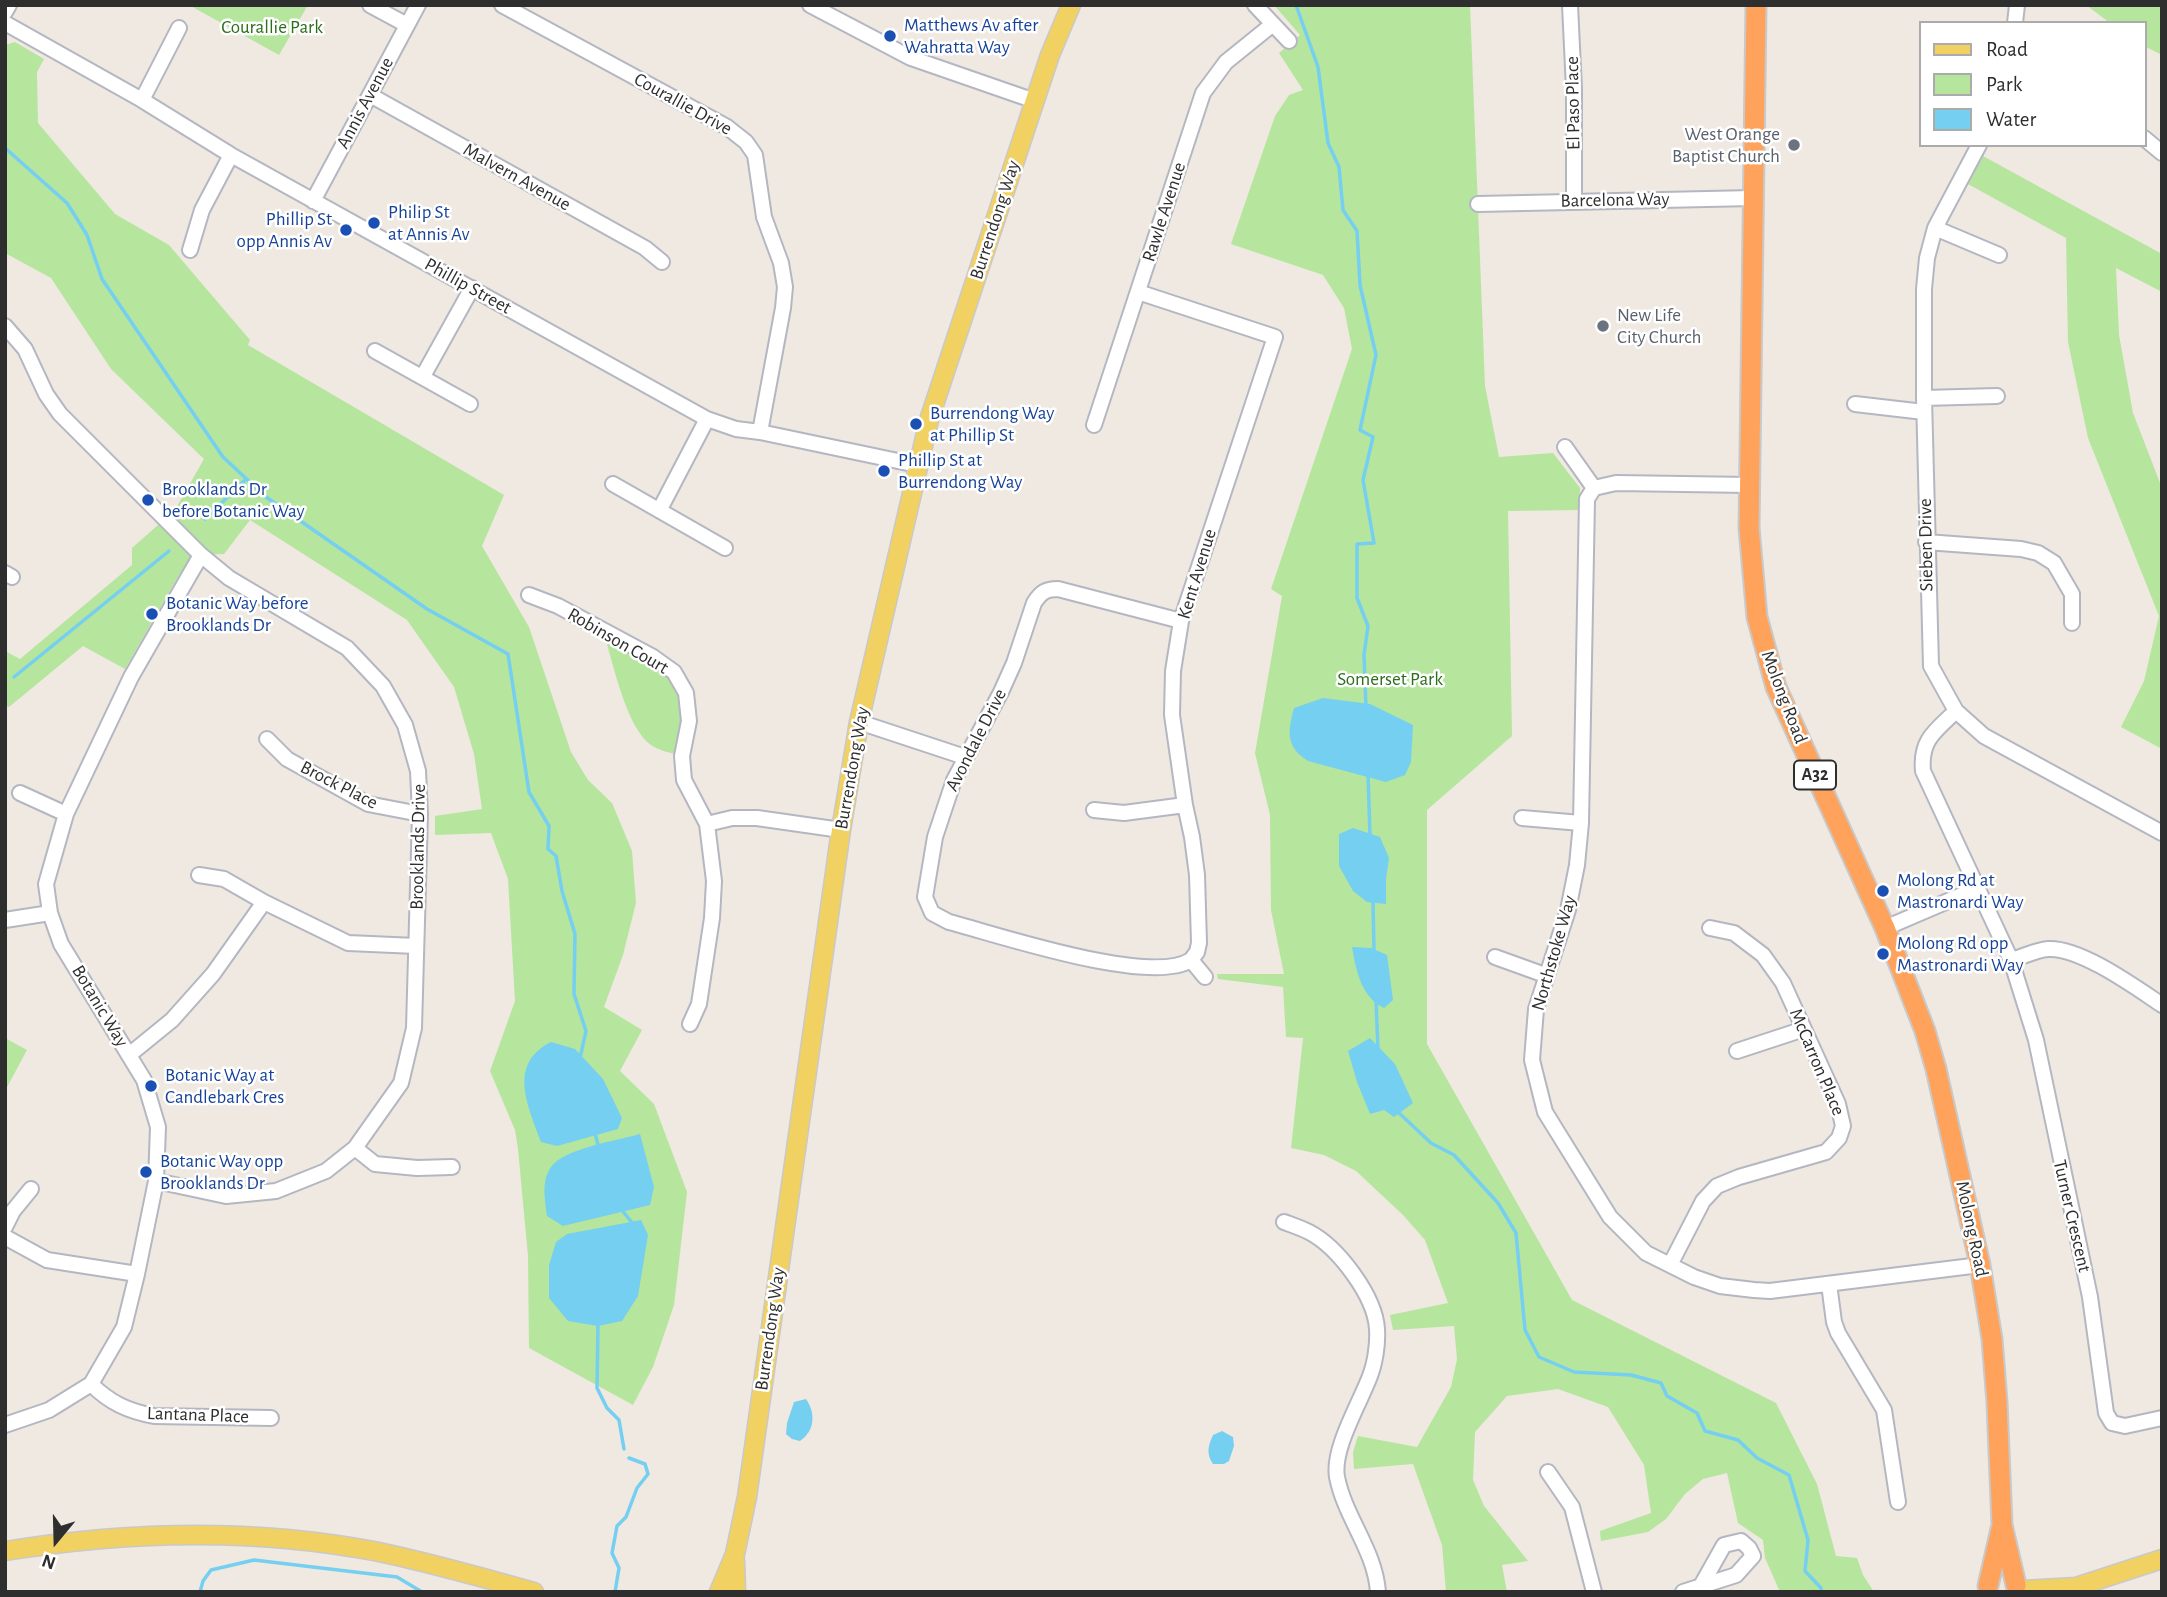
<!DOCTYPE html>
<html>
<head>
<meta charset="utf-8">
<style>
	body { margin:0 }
	#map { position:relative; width:2167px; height:1597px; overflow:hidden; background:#efe9e1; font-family:"Alegreya Sans",sans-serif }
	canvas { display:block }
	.frame { position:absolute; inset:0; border:7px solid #2e2e2e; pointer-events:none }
	.legend { position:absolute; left:1919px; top:21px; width:228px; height:126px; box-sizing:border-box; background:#fff; border:2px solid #ababab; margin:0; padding:9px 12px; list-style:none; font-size:21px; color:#2e2e2e }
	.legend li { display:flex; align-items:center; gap:14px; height:35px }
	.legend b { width:35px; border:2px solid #ababab }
	.north { position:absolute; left:21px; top:1506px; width:70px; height:70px; -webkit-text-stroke:5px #fff; paint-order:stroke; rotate:199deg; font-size:19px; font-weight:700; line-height:28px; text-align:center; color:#2e2e2e }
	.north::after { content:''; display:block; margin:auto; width:24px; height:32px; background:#2e2e2e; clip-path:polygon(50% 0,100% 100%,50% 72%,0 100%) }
</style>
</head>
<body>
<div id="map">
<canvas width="2167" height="1597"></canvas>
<div class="frame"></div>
<ul class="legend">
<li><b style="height:9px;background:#f2d163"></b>Road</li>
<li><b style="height:19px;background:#b6e59e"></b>Park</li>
<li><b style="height:19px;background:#75cff0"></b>Water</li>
</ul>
<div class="north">N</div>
</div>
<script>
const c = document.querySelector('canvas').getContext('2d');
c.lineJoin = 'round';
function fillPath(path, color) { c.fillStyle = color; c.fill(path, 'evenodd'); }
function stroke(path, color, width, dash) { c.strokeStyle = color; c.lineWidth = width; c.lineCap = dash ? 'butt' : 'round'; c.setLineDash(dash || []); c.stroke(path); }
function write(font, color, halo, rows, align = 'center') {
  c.font = font + ' "Alegreya Sans",sans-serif'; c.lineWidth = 5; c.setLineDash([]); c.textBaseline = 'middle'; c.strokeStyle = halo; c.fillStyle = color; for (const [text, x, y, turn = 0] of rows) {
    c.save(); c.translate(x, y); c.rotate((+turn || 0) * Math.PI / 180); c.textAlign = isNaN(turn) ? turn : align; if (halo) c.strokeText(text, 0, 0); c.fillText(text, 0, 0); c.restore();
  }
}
const green = new Path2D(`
	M189,5H308L279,55Z
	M1274,5H1470L1485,386L1499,457L1553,453L1580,488V510L1508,511L1512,736L1427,810V1044L1572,1300L1776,1403L1817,1484L1836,1556L1857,1558L1863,1575L1874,1592H1780L1765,1558L1763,1540L1738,1523L1727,1473L1703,1479L1685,1494L1666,1519L1648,1532L1601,1541L1600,1531L1651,1513L1644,1465L1608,1407L1558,1389L1507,1396L1475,1432L1473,1480L1484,1506L1528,1561L1502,1565L1507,1592H1446L1442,1545L1413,1464L1354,1469L1353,1452L1358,1436L1417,1447L1451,1387L1457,1359L1454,1326L1393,1330L1390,1315L1448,1303L1425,1240L1403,1215L1356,1171L1324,1155L1291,1148L1303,1038L1286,1037L1283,987L1218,979L1217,974H1284L1271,910L1270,815L1255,753L1282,596L1271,589L1352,349L1344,308L1323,275L1231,244L1275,116L1289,95L1303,90L1279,53L1300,35Z
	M2086,5H2162V55L2144,46V23H2110Z
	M15,42L44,59L37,72L38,123L115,214L169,245L250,340L248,345L504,495L482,546L529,627L571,752L588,780L612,803L632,851L636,903L623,955L604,1007L642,1030L620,1071L654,1104L687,1192L674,1305L653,1367L633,1405L529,1348L528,1256L518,1149L515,1130L490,1071L515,1001L508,879L491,833L435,835V816L482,809L474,754L454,687L407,620L250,520L224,554L201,555L179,575L125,669L83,646L9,707L5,705V651L20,659L132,565V548L175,510L204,459L111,369L51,278L5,253V45Z
	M1983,156L2162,254V292L2116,268L2119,335L2133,413L2162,488V749L2121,727L2144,681L2159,616L2088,438L2068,342L2066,238L1968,184Z
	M603,630L653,657L686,693L682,756C672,753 659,751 651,745C626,728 612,659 603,630Z
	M5,1038L27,1050L5,1091Z`);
const water = new Path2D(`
	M1323,698L1370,704L1413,725L1411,762L1405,775L1386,782L1308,761C1285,747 1288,730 1294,708Z
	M1353,828L1380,837L1389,858L1386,879V904L1367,902L1353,891L1339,866V834Z
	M1352,947L1371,948L1387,955L1393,1000L1384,1008C1361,997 1356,970 1352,947Z
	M1370,1038L1395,1064L1413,1103L1394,1117L1384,1110L1370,1114L1357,1082L1348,1051Z
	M551,1042L575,1049L603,1079L622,1118L618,1129L557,1146L541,1142C528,1106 507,1064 551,1042Z
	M640,1134L654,1187L650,1205L563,1226L547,1216C545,1200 541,1181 551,1167C563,1149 619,1140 640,1134Z
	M641,1220L648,1235L638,1296L622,1321L598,1326L568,1321L549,1298V1265L556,1242L567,1234Z
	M806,1399C816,1413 815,1431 800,1441L792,1439L786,1434L787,1423L794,1402Z
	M1222,1431L1233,1437L1234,1446L1229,1461L1224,1464H1213C1206,1454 1208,1446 1213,1435Z`);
const stream = new Path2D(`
	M1296,5L1318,67L1328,143L1339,167L1343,210L1357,231L1360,285L1376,355L1360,430L1373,437L1363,480L1374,543L1357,544V598L1368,626L1364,655L1366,707
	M5,148L67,203L87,235L102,279L223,457L266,497L427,609L508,654L529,792L549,826L548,849L556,856L562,891L575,934L574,994L586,1031L580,1058
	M205,519L246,479
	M14,677L169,551
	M1368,774L1370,836
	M1373,900L1374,952
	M1376,1001L1378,1050
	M1398,1112L1431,1143L1454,1155L1498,1203L1516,1233L1525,1330L1539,1357L1574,1372L1631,1375L1661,1383L1667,1396L1697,1413L1705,1431L1738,1440L1757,1458L1789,1475L1808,1540L1805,1571L1821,1588V1592
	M595,1133L599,1149
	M621,1209L634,1225
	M598,1324L597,1388L607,1408L619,1420L624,1449
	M200,1592L203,1581L211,1570L254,1560L397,1577L422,1592
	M615,1592L619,1568L612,1553L617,1526L626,1517L637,1488L648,1474L645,1464L629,1458`);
const minor = new Path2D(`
	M370,5L407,25
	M502,5L727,127L746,142L755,155L764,217L781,263L785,287L783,308L760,432
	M810,5L911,58L1035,101
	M1255,5L1289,41
	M1570,5L1574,89V201
	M5,12L9,5
	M5,23L142,100L231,155L707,419L736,429L760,432L917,465
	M2015,23L2017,5
	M370,95L645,248L662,262
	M142,100L179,28
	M2144,138L2162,153
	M1979,145L1935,228L1927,258L1924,289V398L1931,666L1956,711L1984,736L2162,833
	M313,201L418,5
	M1478,204L1753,198
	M1935,228L1999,255
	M190,250L202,210L231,155
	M1138,292L1275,337L1181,621L1173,671L1172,715L1185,805L1192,837L1197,875L1199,943L1197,952L1191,960
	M5,326L25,349L46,394L60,414L201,555L229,578L347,648L383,686L405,725L418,771L420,814L414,1028L401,1083L355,1148L326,1171L276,1191L226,1196L156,1181
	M375,351L470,404
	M423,376L472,288
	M1924,398L1997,396
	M1855,404L1924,412
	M1094,425L1203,93L1226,62L1273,24
	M1565,447L1594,488
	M613,484L725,548
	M1749,485L1616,483L1594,488L1587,499L1581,823L1577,865L1568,910L1536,1009L1532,1060L1545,1112L1610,1217L1646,1253L1694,1277L1720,1286L1754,1290L1770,1291L1980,1265
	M660,509L707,419
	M1926,542L2021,549L2038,553L2054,563L2072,594V623
	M5,573L12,577
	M529,595L558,606L653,657L674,672L686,693L689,721L682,756L684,780L707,824L714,881L712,918L699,1004L690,1024
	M1181,621L1058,589C1046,589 1041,592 1034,603L1014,663L1001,692L954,780L935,837L925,897L932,913L949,922C999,935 1150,986 1191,960L1205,977
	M1956,711C1935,731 1920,740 1923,771L2011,960L2036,1040L2090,1297L2106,1413L2112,1423L2125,1426L2162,1418
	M859,722L965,757
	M267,739L287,759L368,804L420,814
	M20,793L66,814
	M1094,810L1124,813L1185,805
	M1522,818L1581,823
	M707,824L732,818H757L841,830
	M199,875L224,879L264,902L348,943L416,946
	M5,920L50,913
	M1885,928L1976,889
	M1495,957L1545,975
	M2011,960C2022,957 2036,950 2048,949C2080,947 2135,987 2162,1005
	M1737,1051L1804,1029
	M129,1055L172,1020L213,974L264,902
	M355,1148L375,1164L417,1168L452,1167
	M1284,1222C1292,1225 1301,1228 1309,1232C1338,1247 1375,1296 1377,1329C1378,1344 1375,1363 1370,1376C1360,1403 1332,1449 1337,1477C1345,1518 1375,1550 1378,1592
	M5,1227L13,1211L31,1189
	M5,1237L47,1260L137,1274
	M1670,1265L1703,1201L1717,1186L1739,1177L1826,1152L1839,1138L1843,1126L1838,1104L1783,983L1763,955L1734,933L1710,928
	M1829,1284L1834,1322L1838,1333L1884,1410L1898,1502
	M91,1384C110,1403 128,1411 154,1416L271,1418
	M5,1425L49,1410L91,1384L124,1327L137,1274L156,1181L158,1127L144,1080L61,944L50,913L46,884L66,814L131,677L201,555
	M1548,1472L1572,1507L1594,1592
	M1683,1592L1736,1575L1753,1556L1749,1548L1741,1541L1724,1545L1702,1584`);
const major = new Path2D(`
	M5,1551C128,1531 252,1528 374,1551C428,1562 481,1577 534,1592
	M735,1561L736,1592
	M2023,1590L2076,1587L2162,1559
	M719,1592L735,1554L747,1497L841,830L859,722L929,420L1050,55L1071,5`);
const highway = new Path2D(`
	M1756,5L1749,528L1757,617L1776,687L1885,928L1925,1031L1936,1069L1980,1265L1992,1339L1997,1402L2002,1525L2016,1585
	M1988,1586L2001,1529`);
const markers = [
	[890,36,7,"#1a4fb4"],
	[1794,145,7,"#6b7280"],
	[374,223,7,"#1a4fb4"],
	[346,230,7,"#1a4fb4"],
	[1603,326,7,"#6b7280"],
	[916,424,7,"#1a4fb4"],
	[884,471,7,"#1a4fb4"],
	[148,500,7,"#1a4fb4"],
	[152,614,7,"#1a4fb4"],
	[1883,891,7,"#1a4fb4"],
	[1883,954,7,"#1a4fb4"],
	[151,1086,7,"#1a4fb4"],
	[146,1172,7,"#1a4fb4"]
];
const shields = [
	[1815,775,42]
];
const shieldNames = [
	["A32",1815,775]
];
const transitNames = [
	["Matthews Av after",904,25],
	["Wahratta Way",904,47],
	["Philip St",388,212],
	["at Annis Av",388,234],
	["Phillip St",332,219,"right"],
	["opp Annis Av",332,241,"right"],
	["Burrendong Way",930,413],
	["at Phillip St",930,435],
	["Phillip St at",898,460],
	["Burrendong Way",898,482],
	["Brooklands Dr",162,489],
	["before Botanic Way",162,511],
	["Botanic Way before",166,603],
	["Brooklands Dr",166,625],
	["Molong Rd at",1897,880],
	["Mastronardi Way",1897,902],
	["Molong Rd opp",1897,943],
	["Mastronardi Way",1897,965],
	["Botanic Way at",165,1075],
	["Candlebark Cres",165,1097],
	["Botanic Way opp",160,1161],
	["Brooklands Dr",160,1183]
];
const parkNames = [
	["Courallie Park",272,27],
	["Somerset Park",1390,679]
];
const streetNames = [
	["Annis Avenue",365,103,-62],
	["El Paso Place",1573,103,-91],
	["Courallie Drive",683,104,29],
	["Malvern Avenue",517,177,29],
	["Barcelona Way",1615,200,-1],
	["Rawle Avenue",1164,212,-72],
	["Burrendong Way",995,220,-72],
	["Phillip Street",468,286,29],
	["Sieben Drive",1926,545,-91],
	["Kent Avenue",1197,574,-73],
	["Robinson Court",618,641,30],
	["Molong Road",1784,697,69],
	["Avondale Drive",976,740,-63],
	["Burrendong Way",852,768,-80],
	["Brock Place",339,785,27],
	["Brooklands Drive",418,847,-89],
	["Northstoke Way",1554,953,-74],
	["Botanic Way",100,1006,59],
	["McCarron Place",1817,1062,67],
	["Turner Crescent",2072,1216,77],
	["Molong Road",1972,1229,78],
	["Burrendong Way",770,1329,-82],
	["Lantana Place",198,1415,2]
];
const worshipNames = [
	["West Orange",1780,134],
	["Baptist Church",1780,156],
	["New Life",1617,315,"left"],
	["City Church",1617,337,"left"]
];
fillPath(green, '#b6e59e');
fillPath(water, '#75cff0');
stroke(stream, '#75cff0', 3.5);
stroke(minor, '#b4b7c1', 18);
stroke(major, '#c9c9c9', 21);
stroke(highway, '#c9c9c9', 23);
stroke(minor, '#fff', 14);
stroke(major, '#f2d163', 18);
stroke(highway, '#ffa35c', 19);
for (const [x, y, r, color] of markers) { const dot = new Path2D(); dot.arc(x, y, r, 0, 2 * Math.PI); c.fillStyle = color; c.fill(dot); stroke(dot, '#fff', 2.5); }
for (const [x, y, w] of shields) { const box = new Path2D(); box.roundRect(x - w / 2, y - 14.5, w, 29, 5); c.fillStyle = '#fff'; c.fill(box); stroke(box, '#2e2e2e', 2); }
write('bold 18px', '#2e2e2e', null, shieldNames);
write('19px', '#164399', '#fff', transitNames, 'left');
write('19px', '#2c6e1b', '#fff', parkNames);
write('19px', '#2e2e2e', '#fff', streetNames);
write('19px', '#5b616d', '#fff', worshipNames, 'right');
</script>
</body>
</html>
